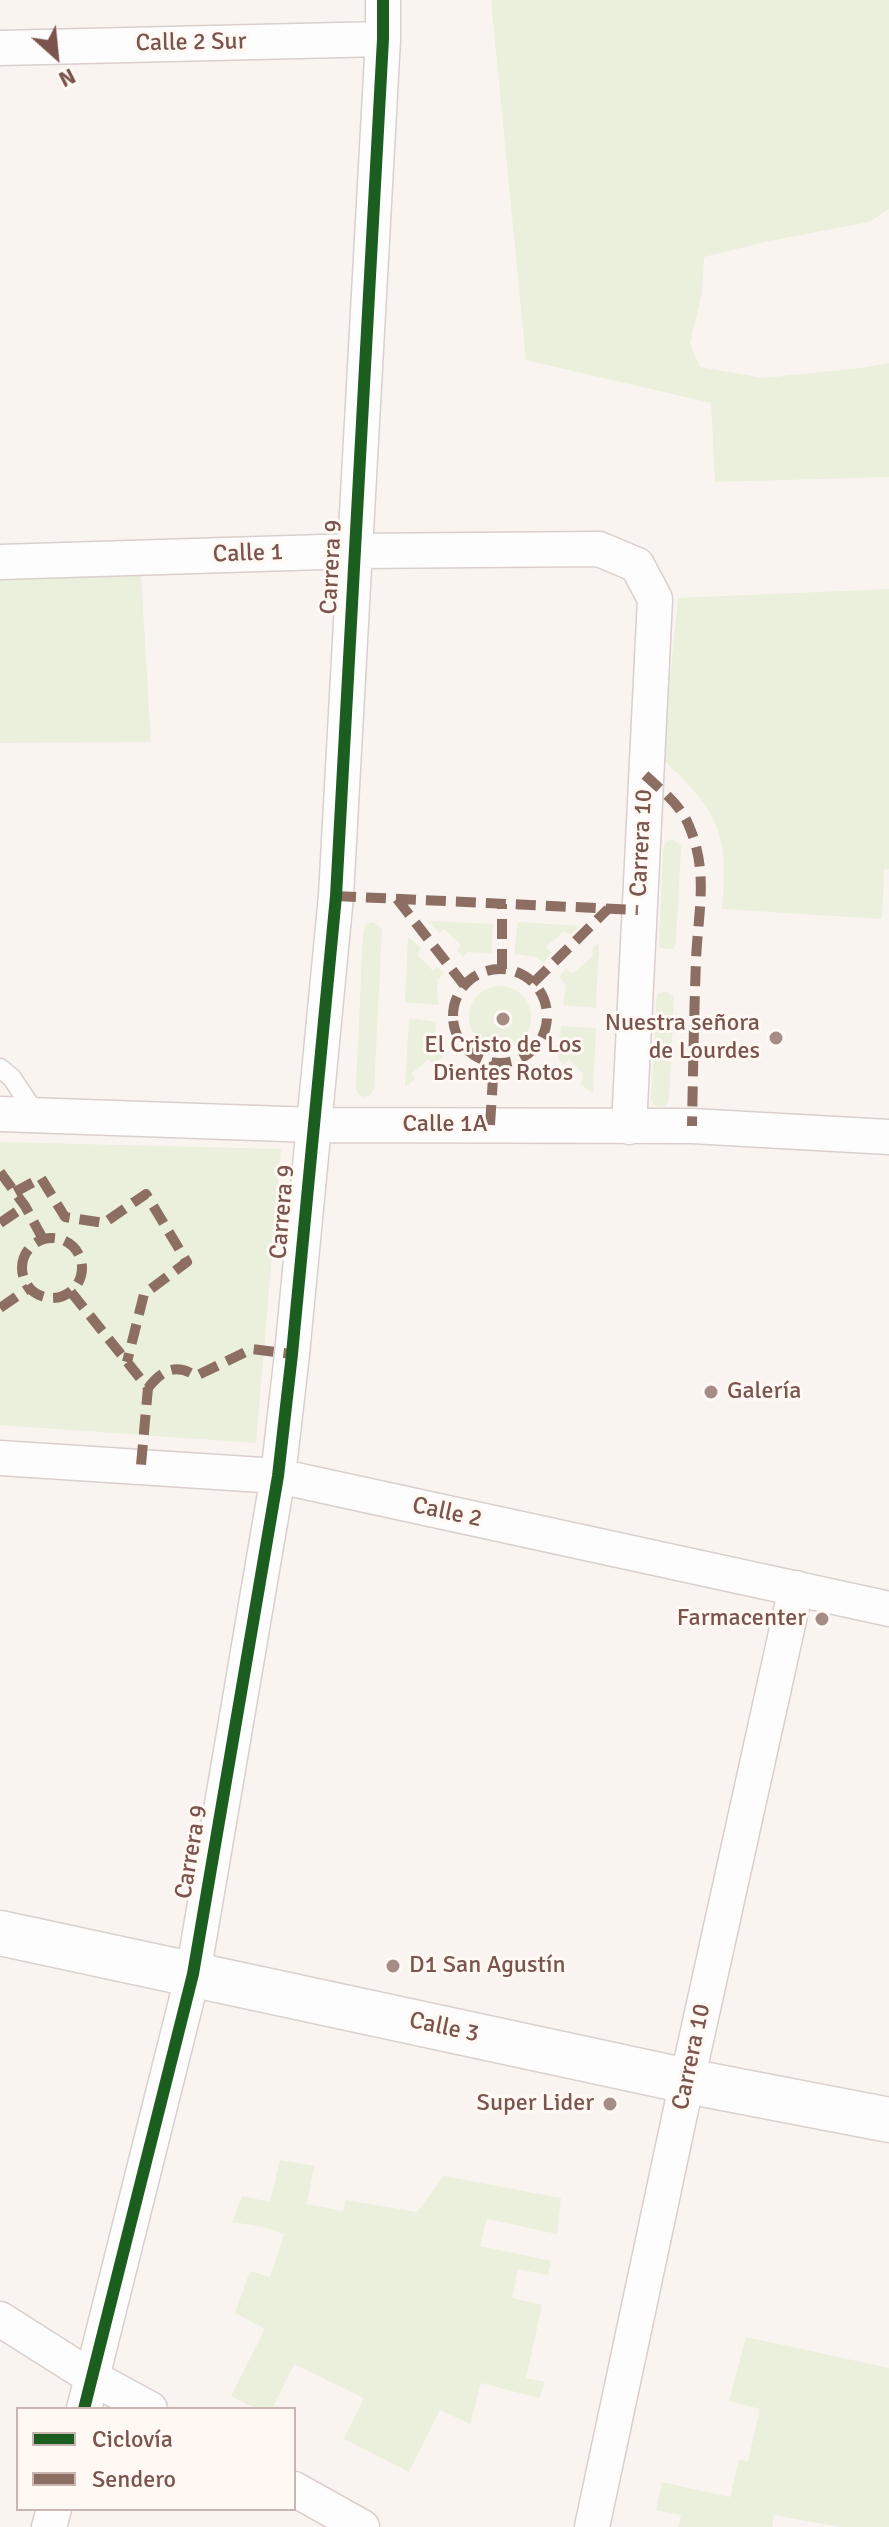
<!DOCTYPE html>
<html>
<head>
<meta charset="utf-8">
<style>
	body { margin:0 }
	#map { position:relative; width:889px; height:2527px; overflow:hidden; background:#f9f4f0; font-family:Signika,sans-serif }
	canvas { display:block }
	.legend { position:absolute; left:16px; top:2407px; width:280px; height:104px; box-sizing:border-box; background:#fff8f3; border:2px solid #cab6b1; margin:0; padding:10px 14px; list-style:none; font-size:24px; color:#7a544d }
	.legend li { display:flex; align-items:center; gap:16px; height:40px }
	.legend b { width:40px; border:2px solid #cab6b1 }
	.north { position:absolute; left:16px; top:16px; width:80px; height:80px; -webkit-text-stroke:6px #fff8f3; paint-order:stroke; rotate:153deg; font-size:22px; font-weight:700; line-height:32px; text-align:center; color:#7a544d }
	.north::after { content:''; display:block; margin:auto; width:28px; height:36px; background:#7a544d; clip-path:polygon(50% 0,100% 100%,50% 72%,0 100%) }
</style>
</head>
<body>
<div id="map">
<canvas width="889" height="2527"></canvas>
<ul class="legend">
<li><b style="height:10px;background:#1b5e20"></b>Ciclovía</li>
<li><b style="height:10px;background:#8d6e63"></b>Sendero</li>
</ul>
<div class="north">N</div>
</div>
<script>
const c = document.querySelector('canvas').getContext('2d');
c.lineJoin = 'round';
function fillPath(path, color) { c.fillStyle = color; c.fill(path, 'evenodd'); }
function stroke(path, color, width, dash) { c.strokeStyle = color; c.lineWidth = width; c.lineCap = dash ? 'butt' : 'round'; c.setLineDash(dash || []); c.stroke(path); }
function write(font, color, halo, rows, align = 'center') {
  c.font = font + ' Signika,sans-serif'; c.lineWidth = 6; c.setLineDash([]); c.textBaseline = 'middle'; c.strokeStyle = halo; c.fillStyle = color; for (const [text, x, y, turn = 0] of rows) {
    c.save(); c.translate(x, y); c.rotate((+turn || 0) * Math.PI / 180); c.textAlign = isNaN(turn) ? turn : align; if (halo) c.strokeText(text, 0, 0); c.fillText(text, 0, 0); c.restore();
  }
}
const green = new Path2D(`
	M491,0H889V209L869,222L769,241L704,257L702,292L690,344L700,367L764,378L861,368L889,363V477L715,482L711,403L526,360Z
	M140,557L151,742L0,743V567Z
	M889,589V869H884L882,919L722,909C729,833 719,811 662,759L678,598Z
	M672,839L681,846L676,943L674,949L660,948L659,942L663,850L665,843Z
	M429,921L493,924L491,953L467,952L463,957L457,950L461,945L444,929L439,933Z
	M373,922L382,929L374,1089L370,1095L364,1097L358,1094L356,1088L363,933L365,925Z
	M518,922L579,926L572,934L563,932L546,947L552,953L543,963L536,957L514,954Z
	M408,937L421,948L417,954L432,970L438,967L444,974L437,980L438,1005L405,1002Z
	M599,942L596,1008L563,1005L566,985L559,977L566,968L572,974L593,956L592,949Z
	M469 1017a31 31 0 1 1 62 0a31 31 0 1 1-62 0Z
	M666,991L674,997L669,1100L666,1106L659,1107L654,1105L651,1099L656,1001L658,994Z
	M409,1018L436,1022L434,1045L443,1057L433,1065L429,1059L411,1074L415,1079L405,1087Z
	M561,1026L596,1028L593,1093L581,1085L583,1074L569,1059L564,1065L558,1058Z
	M0,1142L281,1149L256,1443L0,1425Z
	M280,2160L314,2166L307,2204L343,2211L346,2200L417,2212L444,2176L561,2198L557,2234L487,2219L480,2246L551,2261L548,2275L518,2269L512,2298L542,2305L526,2378L545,2382L539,2398L481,2383L470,2424L440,2410L409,2472L344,2439L364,2398L294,2364L272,2409H257L231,2396L265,2329L235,2313L250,2271L270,2277L284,2234L264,2227L232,2222L242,2196L270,2202Z
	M746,2337L889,2368V2527H841L773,2515V2527H678L681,2515L656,2510L662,2482L730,2497L739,2460L748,2461L760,2409L729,2401Z`);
const service = new Path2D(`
	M0,1068L12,1078L37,1116`);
const minor = new Path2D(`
	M0,48L383,39
	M0,562L355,551L599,549L637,565L655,599L629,1127
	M0,1114L313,1125L692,1126L889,1137
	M0,1458L278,1476L889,1609
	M0,2319L93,2378L150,2409
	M84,2409L193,1974L278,1476L292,1354L336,896L383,39V0
	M294,2489L362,2527
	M49,2527L54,2509
	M592,2527L687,2081L796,1588`);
const secondary = new Path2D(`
	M0,1933L687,2081L889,2120`);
const quiet = new Path2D(`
	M645,775C661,790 681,805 689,826C709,872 698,912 696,960C694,1015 693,1071 692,1126
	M336,896L638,910
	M397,899L464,985
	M453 1016a47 47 0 1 1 94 0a47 47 0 1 1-94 0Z
	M502,969V904
	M533,983L608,909
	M490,1125L494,1062
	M0,1172L25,1206L43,1239
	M15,1192L41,1178L65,1217L104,1223L146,1194L187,1262L144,1294L127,1362
	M0,1223L25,1206
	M22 1268a30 30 0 1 1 60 0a30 30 0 1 1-60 0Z
	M71,1292L148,1388L141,1465
	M0,1308L29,1288
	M148,1388C162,1370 176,1363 196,1376L252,1349L292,1354`);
const cycleway = new Path2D(`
	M84,2409L193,1974L278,1476L292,1354L336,896L383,39V0`);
const markers = [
	[503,1019,8,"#a68c86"],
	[776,1038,8,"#a68c86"],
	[711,1392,8,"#a68c86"],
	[822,1619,8,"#a68c86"],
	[393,1966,8,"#a68c86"],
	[610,2104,8,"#a68c86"]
];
const streetNames = [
	["Calle 2 Sur",191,43,-1],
	["Calle 1",248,554,-2],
	["Carrera 9",332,567,-87],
	["Carrera 10",642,843,-87],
	["Calle 1A",445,1125],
	["Carrera 9",283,1212,-85],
	["Calle 2",447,1513,12],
	["Carrera 9",192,1852,-80],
	["Calle 3",444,2028,12],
	["Carrera 10",692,2057,-78]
];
const poiNames = [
	["Nuestra señora",760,1024],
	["de Lourdes",760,1052],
	["El Cristo de Los",503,1046,"center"],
	["Dientes Rotos",503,1074,"center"],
	["Galería",727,1392,"left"],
	["Farmacenter",806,1619],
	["D1 San Agustín",409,1966,"left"],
	["Super Lider",594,2104]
];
fillPath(green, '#eaf0db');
stroke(service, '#d9cfcc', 21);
stroke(minor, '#d9cfcc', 37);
stroke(secondary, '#dad0cd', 47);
stroke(service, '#fefdfd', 18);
stroke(minor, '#fefdfd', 34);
stroke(secondary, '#fefdfd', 44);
stroke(quiet, '#8d6e63', 10, [20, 10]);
stroke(cycleway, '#1b5e20', 12);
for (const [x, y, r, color] of markers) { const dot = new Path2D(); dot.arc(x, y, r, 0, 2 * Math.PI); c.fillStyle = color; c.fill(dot); stroke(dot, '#fff8f3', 3); }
write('24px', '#7a544d', '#fff8f3', streetNames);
write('24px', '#7a544d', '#fff8f3', poiNames, 'right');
</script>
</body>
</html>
